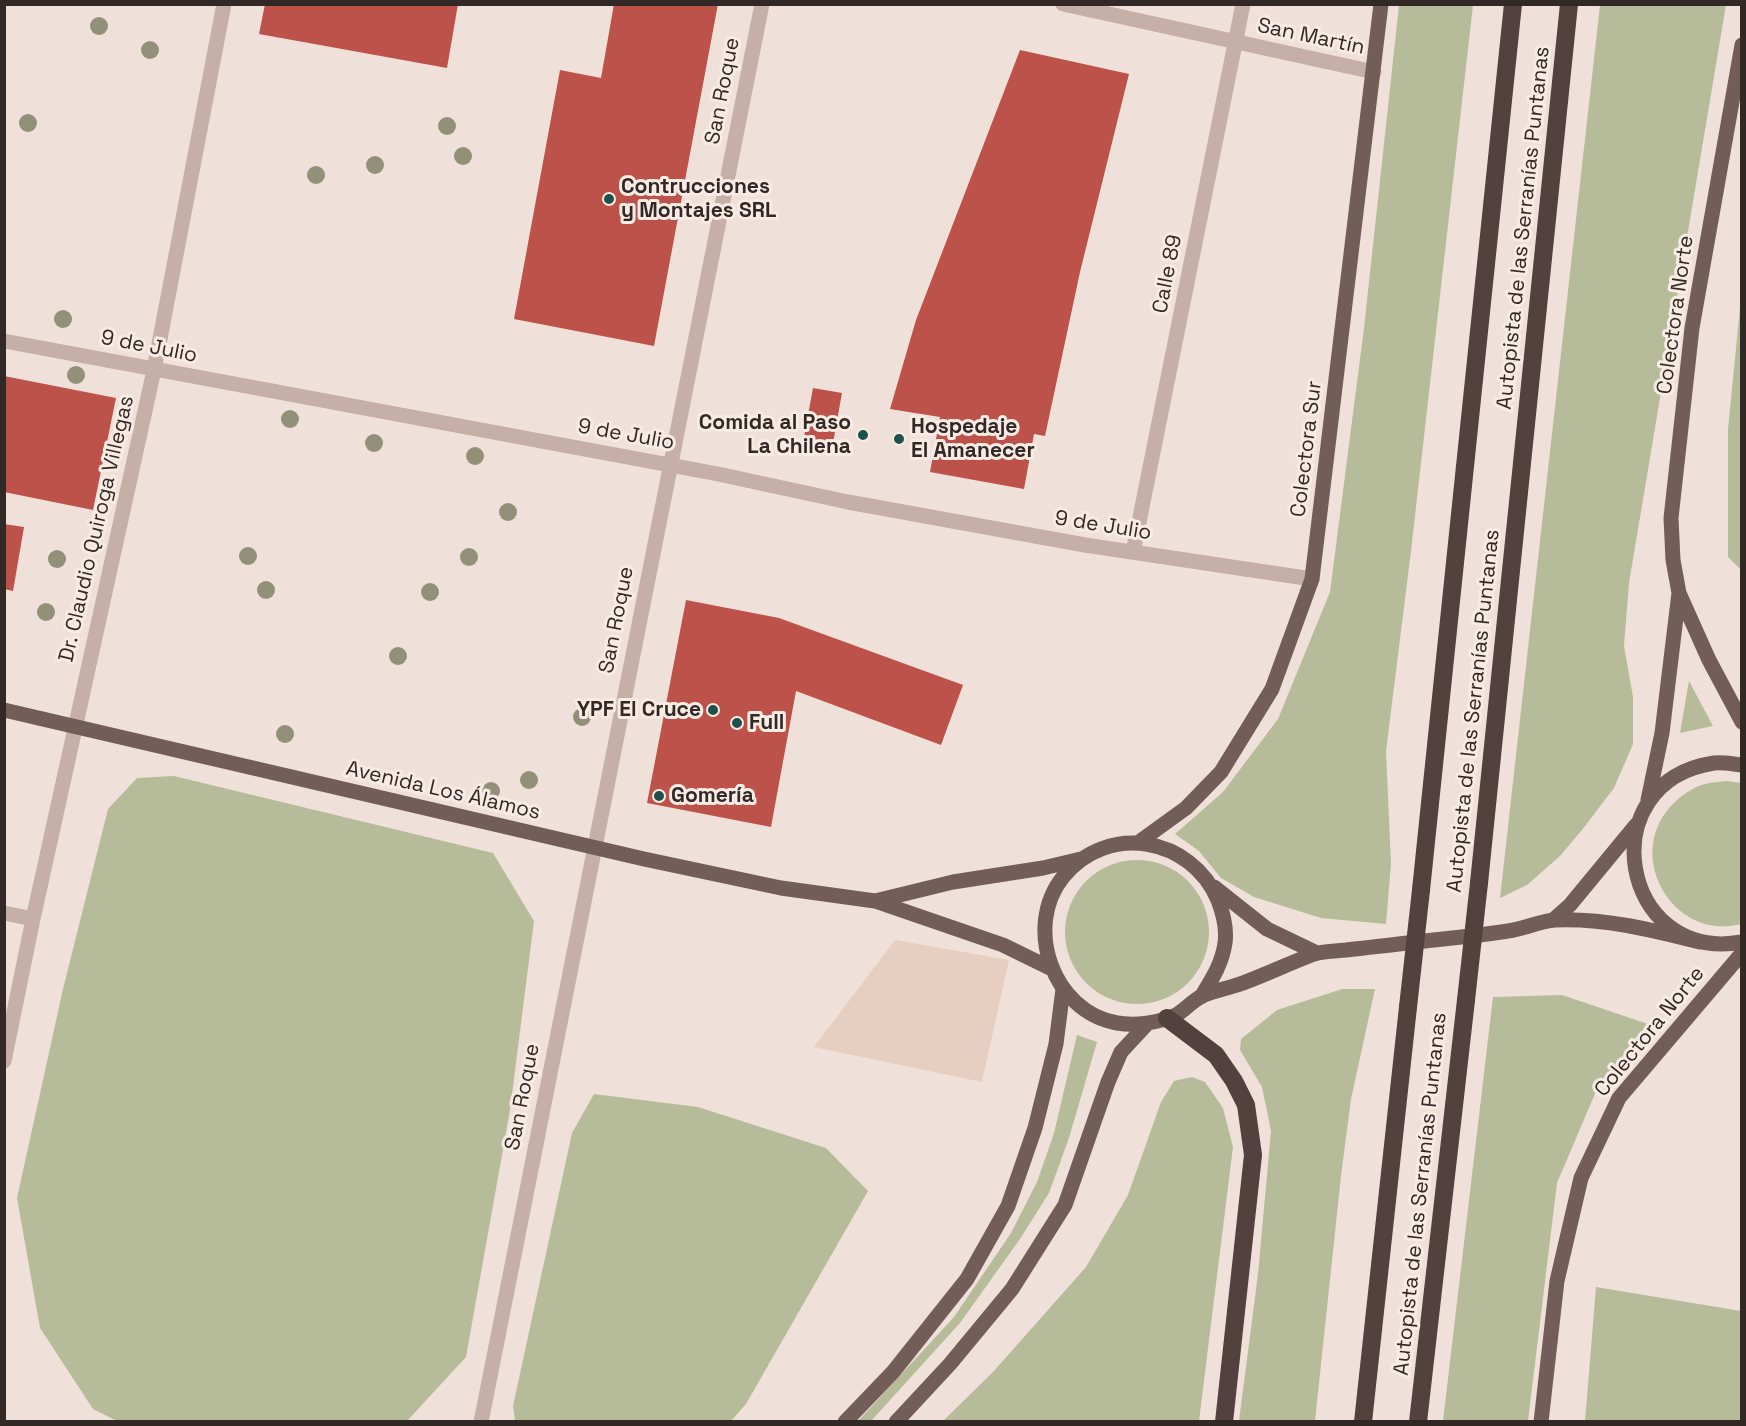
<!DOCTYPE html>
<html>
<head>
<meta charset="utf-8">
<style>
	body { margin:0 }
	#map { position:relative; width:1746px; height:1426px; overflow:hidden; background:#efe1d9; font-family:"Space Grotesk",sans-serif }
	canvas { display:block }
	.frame { position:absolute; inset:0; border:6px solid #322826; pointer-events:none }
</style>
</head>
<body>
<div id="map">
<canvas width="1746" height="1426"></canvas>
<div class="frame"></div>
</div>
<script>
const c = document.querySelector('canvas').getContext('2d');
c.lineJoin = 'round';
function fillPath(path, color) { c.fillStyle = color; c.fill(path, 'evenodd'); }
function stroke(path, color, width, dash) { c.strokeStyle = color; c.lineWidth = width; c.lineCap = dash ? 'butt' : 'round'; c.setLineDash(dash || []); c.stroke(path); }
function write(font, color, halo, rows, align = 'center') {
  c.font = font + ' "Space Grotesk",sans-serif'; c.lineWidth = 6; c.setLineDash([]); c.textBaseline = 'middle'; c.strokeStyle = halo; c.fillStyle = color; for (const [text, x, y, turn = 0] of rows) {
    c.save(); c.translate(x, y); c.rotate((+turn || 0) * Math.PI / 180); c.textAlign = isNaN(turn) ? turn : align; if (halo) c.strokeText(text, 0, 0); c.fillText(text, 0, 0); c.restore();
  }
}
const green = new Path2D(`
	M1399,5H1473L1411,551L1386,751L1391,864L1386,924L1321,918L1254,897L1221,878L1199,851L1175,834L1223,792L1278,719L1330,592L1364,328Z
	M1600,5H1726L1629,583L1624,646L1633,697V744L1614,788L1582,830L1560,856L1527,885L1500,898Z
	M1741,298V570L1728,557V429Z
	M1689,681L1713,726L1680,733Z
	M174,776L493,853L534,921L510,1110L466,1357L407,1421H117L93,1409L40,1328L17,1198L63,989L108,809L137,778Z
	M1727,781L1742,783L1741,924C1672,942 1622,853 1674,803C1682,795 1693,787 1705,784C1712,782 1720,782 1727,781Z
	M1065 932a72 72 0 1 1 144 0a72 72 0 1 1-144 0Z
	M1342,989H1375L1351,1099L1341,1176L1315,1421H1239L1258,1274L1271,1131L1262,1087L1240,1050L1241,1039L1277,1010Z
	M1562,995L1648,1024L1597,1089L1557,1183L1528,1421H1443L1493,997Z
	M1077,1035L1097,1042L1069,1138L1049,1193L1020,1239L960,1323L871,1421L857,1422L954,1317L1011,1233L1037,1182L1054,1133Z
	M1192,1077L1205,1082L1223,1108L1233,1147L1199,1421H943L993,1372L1086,1267L1128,1195L1161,1102L1174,1081Z
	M594,1094L698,1107L826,1148L868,1191L746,1404L731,1421H515L513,1406L572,1133Z
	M1596,1287L1741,1311V1421H1585Z`);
const plaza = new Path2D(`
	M895,940L1009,960L982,1082L814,1047Z`);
const building = new Path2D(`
	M265,4H458L447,68L259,34Z
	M614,4H718L654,346L514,319L560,70L601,78Z
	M1020,50L1129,74L1080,272L1045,436L1034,434L1024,489L930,472L940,417L890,409L916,320Z
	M4,376L116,398L93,510L4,492Z
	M813,388L842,393L833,443L804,437Z
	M4,524L24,527L13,591L4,589Z
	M686,600L779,618L963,685L941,745L796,691L771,827L647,803Z`);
const minor = new Path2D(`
	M1063,4L1374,72
	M4,341L718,474L848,502L1085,545L1312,579
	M1133,552L1243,4
	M4,913L33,919
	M4,1061L33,919L154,370L224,4
	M481,1422L762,4`);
const major = new Path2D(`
	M1742,45L1692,328L1671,518L1673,560L1679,593L1709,660L1742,722
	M4,710L644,859L781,888L875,901L1003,945L1052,969
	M1742,765C1733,764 1723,762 1714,763C1589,782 1620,964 1742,942
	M1648,800L1662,733L1679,593
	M1139,842L1186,808L1221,772L1272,689L1312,579L1381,4
	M1214,887L1267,929L1317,953
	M875,901L953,882L1043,868L1081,859
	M1553,920L1570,905L1636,825
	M1201,997C1212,979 1222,964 1225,943C1227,929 1223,913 1218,900C1191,837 1108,822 1063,877C1023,927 1053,1012 1117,1023C1136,1026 1158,1023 1176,1015C1185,1010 1192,1001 1202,996C1215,990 1230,988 1243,983C1267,974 1290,963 1314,954C1324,951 1336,951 1346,950C1370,947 1393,945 1416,942C1447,938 1478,936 1508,931C1524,929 1540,921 1555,920C1605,918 1653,930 1700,942
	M845,1422L893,1372L967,1279L1008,1206L1035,1128L1056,1044L1063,989
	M896,1422L950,1364L1012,1289L1065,1205L1108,1082L1121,1052L1147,1024
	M1541,1422L1557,1281L1581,1178L1619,1098L1742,953`);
const highway = new Path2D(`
	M1479,883L1569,4
	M1421,890L1513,4
	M1167,1018L1216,1055L1234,1081L1246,1105L1253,1155L1224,1422
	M1363,1422L1408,1007
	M1418,1422L1466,1000`);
const highwayBridge = new Path2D(`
	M1466,1000L1479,883
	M1408,1007L1421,890`);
const trees = [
	[99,26],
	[150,50],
	[28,123],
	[447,126],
	[463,156],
	[375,165],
	[316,175],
	[63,319],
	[76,375],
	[290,419],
	[374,443],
	[475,456],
	[508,512],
	[248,556],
	[469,557],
	[57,559],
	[266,590],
	[430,592],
	[46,612],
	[398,656],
	[582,717],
	[285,734],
	[529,780],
	[491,791]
];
const markers = [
	[609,199,6,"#1f504b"],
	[863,435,6,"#1f504b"],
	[899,439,6,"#1f504b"],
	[713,710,6,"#1f504b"],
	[737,723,6,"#1f504b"],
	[659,796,6,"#1f504b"]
];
const streetNames = [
	["San Martín",1311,37,12],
	["San Roque",723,91,-79],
	["Autopista de las Serranías Puntanas",1524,228,-84],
	["Calle 89",1168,274,-79],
	["Colectora Norte",1676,315,-82],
	["9 de Julio",149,347,11],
	["9 de Julio",626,435,10],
	["Colectora Sur",1307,449,-83],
	["9 de Julio",1103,526,9],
	["Dr. Claudio Quiroga Villegas",97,529,-77],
	["San Roque",617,620,-79],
	["Autopista de las Serranías Puntanas",1474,711,-84],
	["Avenida Los Álamos",443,791,13],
	["Colectora Norte",1650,1032,-51],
	["San Roque",523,1097,-79],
	["Autopista de las Serranías Puntanas",1421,1194,-84]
];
const poiNames = [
	["Contrucciones",621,187],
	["y Montajes SRL",621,211],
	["Comida al Paso",851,423,"right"],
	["La Chilena",851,447,"right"],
	["Hospedaje",911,427],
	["El Amanecer",911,451],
	["YPF El Cruce",701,710,"right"],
	["Full",749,723],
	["Gomería",671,796]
];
fillPath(green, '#b6bc9a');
fillPath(plaza, '#e6cfc1');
fillPath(building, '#bc5249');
stroke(minor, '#c5afa6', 15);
stroke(major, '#735d58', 15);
stroke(highway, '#52413e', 18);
stroke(highwayBridge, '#52413e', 18);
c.fillStyle = '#93907a';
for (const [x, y] of trees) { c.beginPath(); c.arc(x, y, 9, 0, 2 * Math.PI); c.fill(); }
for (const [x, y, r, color] of markers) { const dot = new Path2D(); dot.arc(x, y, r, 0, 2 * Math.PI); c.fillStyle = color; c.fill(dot); stroke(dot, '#f7ebe4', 2); }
write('21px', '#322826', '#f7ebe4', streetNames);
write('bold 21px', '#322826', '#f7ebe4', poiNames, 'left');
</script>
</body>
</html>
